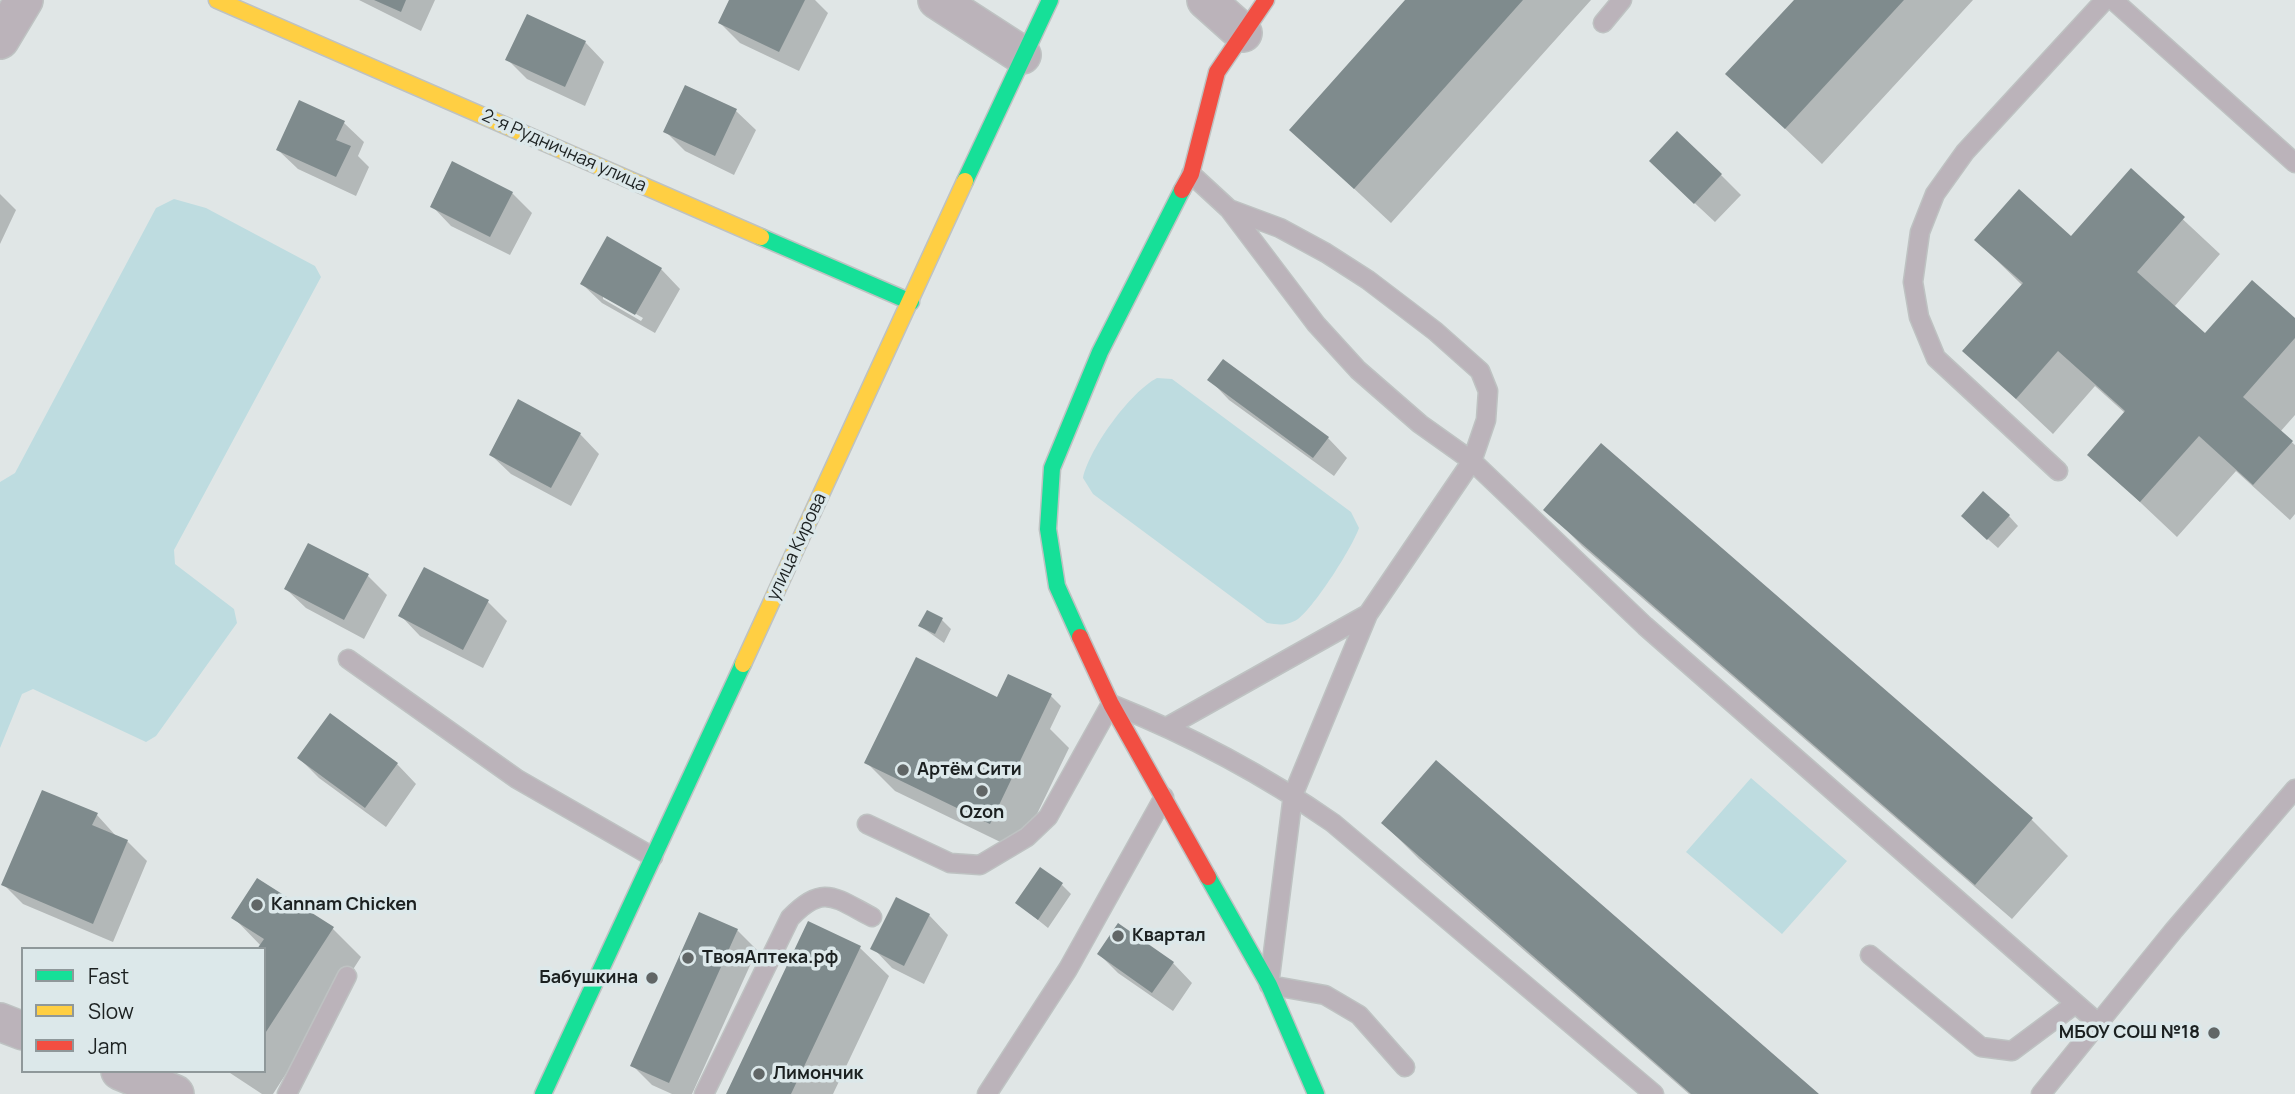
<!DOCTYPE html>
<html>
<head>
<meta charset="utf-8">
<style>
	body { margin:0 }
	#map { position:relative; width:2295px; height:1094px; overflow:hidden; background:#e0e6e6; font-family:Manrope,sans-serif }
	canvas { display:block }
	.legend { position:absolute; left:21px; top:947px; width:245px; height:126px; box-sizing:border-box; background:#dce8ea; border:2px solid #8f989a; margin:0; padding:9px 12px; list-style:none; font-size:21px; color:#1c2121 }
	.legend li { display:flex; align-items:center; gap:14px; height:35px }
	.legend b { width:35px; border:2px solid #8f989a }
</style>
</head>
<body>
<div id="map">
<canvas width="2295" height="1094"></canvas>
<ul class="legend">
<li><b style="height:9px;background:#16e098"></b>Fast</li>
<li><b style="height:9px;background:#ffcf43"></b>Slow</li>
<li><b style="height:9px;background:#f24e42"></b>Jam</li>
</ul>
</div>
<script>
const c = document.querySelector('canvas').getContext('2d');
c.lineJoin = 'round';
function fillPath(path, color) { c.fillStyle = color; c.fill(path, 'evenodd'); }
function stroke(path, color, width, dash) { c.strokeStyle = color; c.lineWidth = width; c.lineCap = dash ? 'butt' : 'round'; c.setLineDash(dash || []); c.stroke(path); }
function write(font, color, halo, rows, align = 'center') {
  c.font = font + ' Manrope,sans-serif'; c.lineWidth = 7; c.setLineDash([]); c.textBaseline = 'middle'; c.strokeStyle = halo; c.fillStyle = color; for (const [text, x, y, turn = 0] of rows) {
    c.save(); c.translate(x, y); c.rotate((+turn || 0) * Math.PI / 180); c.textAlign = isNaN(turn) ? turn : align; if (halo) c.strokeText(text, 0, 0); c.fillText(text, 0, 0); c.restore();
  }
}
const green = new Path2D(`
	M174,199L206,208L315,266L321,277L174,550L175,564L234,609L237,623L156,736L146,742L33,689L22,694L0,748V482L15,473L156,208Z
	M1157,378L1172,379L1351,512L1359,528C1352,548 1315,606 1298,619C1287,626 1279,625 1267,623L1093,494L1083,478C1089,449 1130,392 1157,378Z
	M1751,778L1847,861L1782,934L1686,852Z`);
const shadow = new Path2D(`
	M359,0H435L421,31Z
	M731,0H815L828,13L799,71L740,43L720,23Z
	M1407,0H1591L1391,223L1291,130Z
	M1796,0H1973L1822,164L1728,74Z
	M585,42L604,62L585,106L527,79L507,59Z
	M736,111L756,130L734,175L685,151L666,132Z
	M344,123L364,142L358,156L369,167L356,196L298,169L278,150Z
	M2131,171L2220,254L2174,307L2205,335L2295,320V415L2280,432L2295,445V514L2290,520L2236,471L2177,537L2089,454L2125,413L2095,386L2053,434L1965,351L2023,286L1976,240L2071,238Z
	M1721,175L1741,195L1715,222L1671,181Z
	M512,193L532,213L510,255L451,226L432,206Z
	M0,194L16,210L0,244Z
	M661,269L680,289L655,333L602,303L582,284ZM603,295L643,318L641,321L603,299Z
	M1210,380L1328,438L1347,458L1334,476L1229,400Z
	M580,434L599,454L571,506L511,474L491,455Z
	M1601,446L2032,820L2068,856L2012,919L1582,546L1546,509Z
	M2009,516L2018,526L1998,548L1973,526Z
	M368,576L387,595L364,639L306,608L286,589Z
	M488,602L507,621L483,668L420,636L401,616Z
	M942,620L951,629L944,643L920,626Z
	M1009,676L1051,696L1061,706L1050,729L1069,748L1019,851L895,791L867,763L998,699Z
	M299,758L397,764L416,784L386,827L319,778Z
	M97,815L116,836L127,841L147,861L113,942L23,904L4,885Z
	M1383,823L1816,1094H1689L1419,859Z
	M1062,885L1071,894L1048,928L1017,903Z
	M929,915L948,935L924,984L892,968L873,948Z
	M234,918L333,929L361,957L273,1094H262L227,1071H264V949Z
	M737,930L757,950L692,1094H672L652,1085L632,1065Z
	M860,948L889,976L833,1094H728Z
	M1099,954L1173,963L1192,983L1173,1011L1118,973Z`);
const building = new Path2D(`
	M374,0H406L401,12Z
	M729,0H805L779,52L718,23Z
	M1405,0H1523L1354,189L1289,130Z
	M1794,0H1904L1785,129L1725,74Z
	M527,14L586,41L565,87L505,60Z
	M685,85L737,109L715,156L663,132Z
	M299,100L345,121L336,140L351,146L336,177L276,150Z
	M1677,131L1722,174L1694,204L1649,161Z
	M452,161L513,192L490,237L430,207Z
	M2131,168L2185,217L2137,272L2205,333L2252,280L2295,318V338L2243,397L2293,441L2253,485L2199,436L2140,502L2087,455L2125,411L2058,351L2016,399L1962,351L2023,283L1974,240L2019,189L2071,236Z
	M607,236L662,268L635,315L580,284Z
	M1223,359L1329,437L1313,458L1207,380Z
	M518,399L581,433L551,488L489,455Z
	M1601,443L2033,818L1975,885L1543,510Z
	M1983,491L2010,515L1987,540L1961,516Z
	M308,543L369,574L344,620L284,589Z
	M424,567L489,600L463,650L398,616Z
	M927,610L943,618L935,634L918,626Z
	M916,657L997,697L1008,674L1052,694L990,824L864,763Z
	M330,713L398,763L365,808L297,758Z
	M1436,760L1819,1094H1691L1381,823Z
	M42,790L98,813L92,825L128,840L93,924L1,885Z
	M1040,867L1063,883L1038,920L1015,903Z
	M257,878L334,927L264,1035V949H257L264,939L231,918Z
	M896,897L930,914L904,966L870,949Z
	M699,912L738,929L669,1083L630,1066Z
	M808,921L861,946L791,1094H726Z
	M1118,923L1174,962L1152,993L1097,954Z`);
const lane = new Path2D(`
	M2113,0L2295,163
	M1603,23L1622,0
	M1191,174L1229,209L1316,324L1358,370L1420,424L1472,461L1645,626L2098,1023
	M2058,471L1936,358L1919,317L1913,282L1920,232L1935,194L1965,152L2105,0
	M1368,614L1293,795L1269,985L1325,995L1359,1015L1405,1067
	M348,659L517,779L653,857
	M1167,727L1368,614L1472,461L1486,420L1488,391L1480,371L1435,331L1368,280L1326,253L1280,228L1229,209
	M867,824L950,863L980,865L1027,837L1048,817L1111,704C1189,735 1264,775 1333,823L1654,1094
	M1870,955L1981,1047L2012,1051L2075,1004
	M287,1094L347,976
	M704,1094L790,918C823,883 835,898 872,917
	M987,1094L1068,969L1164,797
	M2041,1094L2174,930L2295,789`);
const street = new Path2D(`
	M937,0L1022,55
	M1206,0L1243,33
	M0,40L24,0
	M0,1022L23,1031
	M120,1071L175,1094`);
const fast = new Path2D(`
	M965,181L1050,0
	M761,237L911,302
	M1080,637L1057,586L1048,529L1052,468L1100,352L1182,190
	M1208,877L1269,985L1316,1094
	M543,1094L743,664`);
const slow = new Path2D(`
	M217,0L761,237
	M743,664L965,181`);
const jam = new Path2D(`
	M1182,190L1191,174L1217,72L1266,0
	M1080,637L1111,704L1208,877`);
const markers = [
	[903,770,7,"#616666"],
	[982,791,7,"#616666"],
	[257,905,7,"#616666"],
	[1118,936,7,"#616666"],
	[688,958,7,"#616666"],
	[652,978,7,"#616666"],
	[2214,1033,7,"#616666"],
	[759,1074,7,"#616666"]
];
const streetNames = [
	["2-я Рудничная улица",564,151,24],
	["улица Кирова",797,547,-65]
];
const poiNames = [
	["Артём Сити",917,770],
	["Ozon",982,813,"center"],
	["Kannam Chicken",271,905],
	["Квартал",1132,936],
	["ТвояАптека.рф",702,958],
	["Бабушкина",638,978,"right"],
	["МБОУ СОШ №18",2200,1033,"right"],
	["Лимончик",773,1074]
];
fillPath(green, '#bedce0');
fillPath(shadow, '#0003');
fillPath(building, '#7f8b8d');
stroke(lane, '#bec2c2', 21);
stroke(street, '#bec2c2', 40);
stroke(fast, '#bec2c2', 19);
stroke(slow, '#bec2c2', 19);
stroke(jam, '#bec2c2', 19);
stroke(lane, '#bbb3ba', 18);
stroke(street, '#bbb3ba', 37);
stroke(fast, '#16e098', 16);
stroke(slow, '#ffcf43', 16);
stroke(jam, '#f24e42', 16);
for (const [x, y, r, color] of markers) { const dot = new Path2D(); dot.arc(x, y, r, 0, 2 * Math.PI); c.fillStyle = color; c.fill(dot); stroke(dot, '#dce8ea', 2.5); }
write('18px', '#1c2121', '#dce8ea', streetNames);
write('bold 18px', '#1c2121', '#dce8ea', poiNames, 'left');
</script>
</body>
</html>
